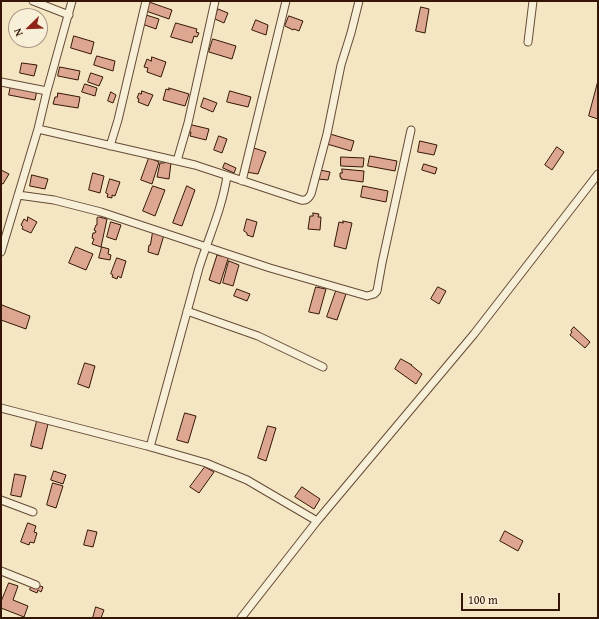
<!DOCTYPE html>
<html>
<head>
<meta charset="utf-8">
<style>
	body { margin:0 }
	#map { position:relative; width:599px; height:619px; overflow:hidden; background:#f4e6c3; font-family:"Gentium Book Plus",serif }
	canvas { display:block }
	.frame { position:absolute; inset:0; border:2px solid #351606; pointer-events:none }
	.north { position:absolute; left:8px; top:8px; width:40px; height:40px; box-sizing:border-box; background:#f8efd8; border:1px solid #aa9884; border-radius:50%; rotate:247deg; font-size:11px; font-weight:700; line-height:16px; text-align:center; color:#351606 }
	.north::after { content:''; display:block; margin:auto; width:14px; height:18px; background:#8f2418; clip-path:polygon(50% 0,100% 100%,50% 72%,0 100%) }
	.scale { position:absolute; left:461px; top:593px; width:99px; height:18px; box-sizing:border-box; border:2px solid #351606; border-top:0; padding-left:5px; font-size:12px; line-height:14px; white-space:nowrap; color:#351606; -webkit-text-stroke:3px #f8efd8; paint-order:stroke }
</style>
</head>
<body>
<div id="map">
<canvas width="599" height="619"></canvas>
<div class="frame"></div>
<div class="north">N</div>
<div class="scale">100 m</div>
</div>
<script>
const c = document.querySelector('canvas').getContext('2d');
c.lineJoin = 'round';
function fillPath(path, color) { c.fillStyle = color; c.fill(path, 'evenodd'); }
function stroke(path, color, width, dash) { c.strokeStyle = color; c.lineWidth = width; c.lineCap = dash ? 'butt' : 'round'; c.setLineDash(dash || []); c.stroke(path); }
const building = new Path2D(`
	M149,2L172,10L169,19L146,11Z
	M421,7L429,9L425,33L416,31Z
	M218,9L228,13L224,23L215,19Z
	M146,15L159,19L156,29L142,24Z
	M289,16L303,21L299,31L294,29L293,30L285,26Z
	M256,20L268,25L266,35L252,30Z
	M176,23L197,29L196,32L199,33L197,37L194,36L192,43L171,37Z
	M74,36L94,42L91,54L71,48Z
	M213,39L236,46L232,59L209,52Z
	M97,56L115,61L113,71L94,65Z
	M152,57L166,62L161,77L147,72L148,68L144,67L147,59L151,61Z
	M22,63L37,65L34,76L20,73Z
	M60,67L80,71L78,80L58,76Z
	M91,73L103,77L99,86L88,82Z
	M598,81V119L589,116Z
	M85,84L97,88L95,96L82,92Z
	M11,85L37,90L35,100L9,95Z
	M169,88L189,94L185,106L163,100L166,89L169,90Z
	M142,91L153,95L148,106L138,102L139,99L137,98L139,93L141,94Z
	M230,91L251,97L248,107L227,102Z
	M111,92L116,95L113,103L108,101Z
	M58,93L80,97L78,108L53,104L55,97H57Z
	M204,98L217,103L213,112L201,107Z
	M192,125L209,129L206,140L190,136L191,132H189Z
	M330,134L354,141L351,151L327,144Z
	M219,136L227,139L222,153L214,150Z
	M420,141L437,145L434,155L418,152Z
	M557,147L564,152L552,170L545,165Z
	M254,148L266,152L258,174L246,172Z
	M370,156L397,161L395,171L368,166Z
	M341,157L364,158L363,167L341,166Z
	M149,158L159,162L152,184L141,180Z
	M165,162L171,163L169,179L157,177L160,163H164Z
	M225,163L236,168L234,173L223,168Z
	M424,164L437,168L435,174L422,170Z
	M342,169L364,171L363,182L341,179V177H340V173H342Z
	M1,170L9,174L3,184L1,183Z
	M320,170L330,172L328,180L318,179Z
	M93,173L104,176L100,193L89,190Z
	M32,175L48,179L45,189L30,186Z
	M110,179L120,182L115,196L112,195V198L107,197L108,194L106,193Z
	M153,186L165,190L155,216L143,211Z
	M187,186L195,190L182,226L173,223Z
	M363,186L388,191L386,202L361,197Z
	M313,213L319,214L318,217H321L320,230L308,229L310,216H313Z
	M28,217L37,222L31,233L22,229L23,227L21,225L24,219L27,221Z
	M99,217L107,219L101,247L92,244L94,239L92,238L93,233H95L96,231L94,230L96,225H97V218Z
	M247,219L257,222L253,237L247,235V233L244,231Z
	M343,221L352,223L346,249L334,246L339,222L343,223Z
	M111,222L121,225L116,240L107,237Z
	M153,232L164,235L158,255L148,252L149,245H150Z
	M76,247L93,254L86,270L69,263Z
	M102,247L109,249L108,254L111,255L110,260L99,258Z
	M221,254L229,256L220,284L209,280L217,255L221,256Z
	M117,258L126,261L121,278L118,276L117,279L112,277L113,275L111,274Z
	M229,261L239,265L233,286L223,283Z
	M316,287L326,289L319,314L309,312Z
	M438,287L446,291L439,304L431,299Z
	M237,289L250,294L247,301L234,296Z
	M336,291L346,294L337,320L327,317Z
	M2,305L30,316L26,329L1,320Z
	M574,327L590,342L585,348L570,335L572,332L571,331Z
	M401,359L412,365H411L422,374L416,384L395,369Z
	M85,363L95,366L89,388L78,384Z
	M185,413L196,416L188,443L177,440Z
	M37,421L48,424L42,449L31,446Z
	M268,426L276,428L266,461L258,458Z
	M205,467L214,472L199,493L190,487Z
	M54,471L66,475L63,484L51,480Z
	M15,474L26,476L21,497L11,495Z
	M53,483L63,486L56,508L47,505Z
	M302,487L320,499L314,509L295,497Z
	M28,523L36,526L34,532L37,533L34,543L30,542L29,545L21,542Z
	M88,530L97,532L93,547L84,545Z
	M505,531L523,541L518,551L500,541Z
	M9,583L18,586L13,600L28,606L24,617L1,608V602Z
	M32,583L43,587L41,592L38,590L37,593L30,590Z
	M96,607L104,610L101,618H93Z`);
const minor = new Path2D(`
	M33,1L69,15
	M528,42L533,1
	M1,82L47,91
	M38,129L195,165L301,200C306,201 309,198 311,194L327,134L341,65L351,33L359,1
	M110,146L118,120L146,1
	M177,161L188,123L215,1
	M242,181L286,1
	M18,195L54,200L101,212L270,268L367,296L374,294L377,291L382,263L411,130
	M1,252L38,129L47,91L72,1
	M187,311L258,336L323,367
	M1,408L147,446L206,463L247,480L317,521
	M150,447L199,268C209,236 222,209 227,176
	M1,500L33,512
	M1,571L36,585
	M241,618L317,521L474,334L598,174`);
fillPath(building, '#dda691');
stroke(building, '#351606', 1);
stroke(minor, '#654a35', 9);
stroke(minor, '#f8efd8', 7);
</script>
</body>
</html>
